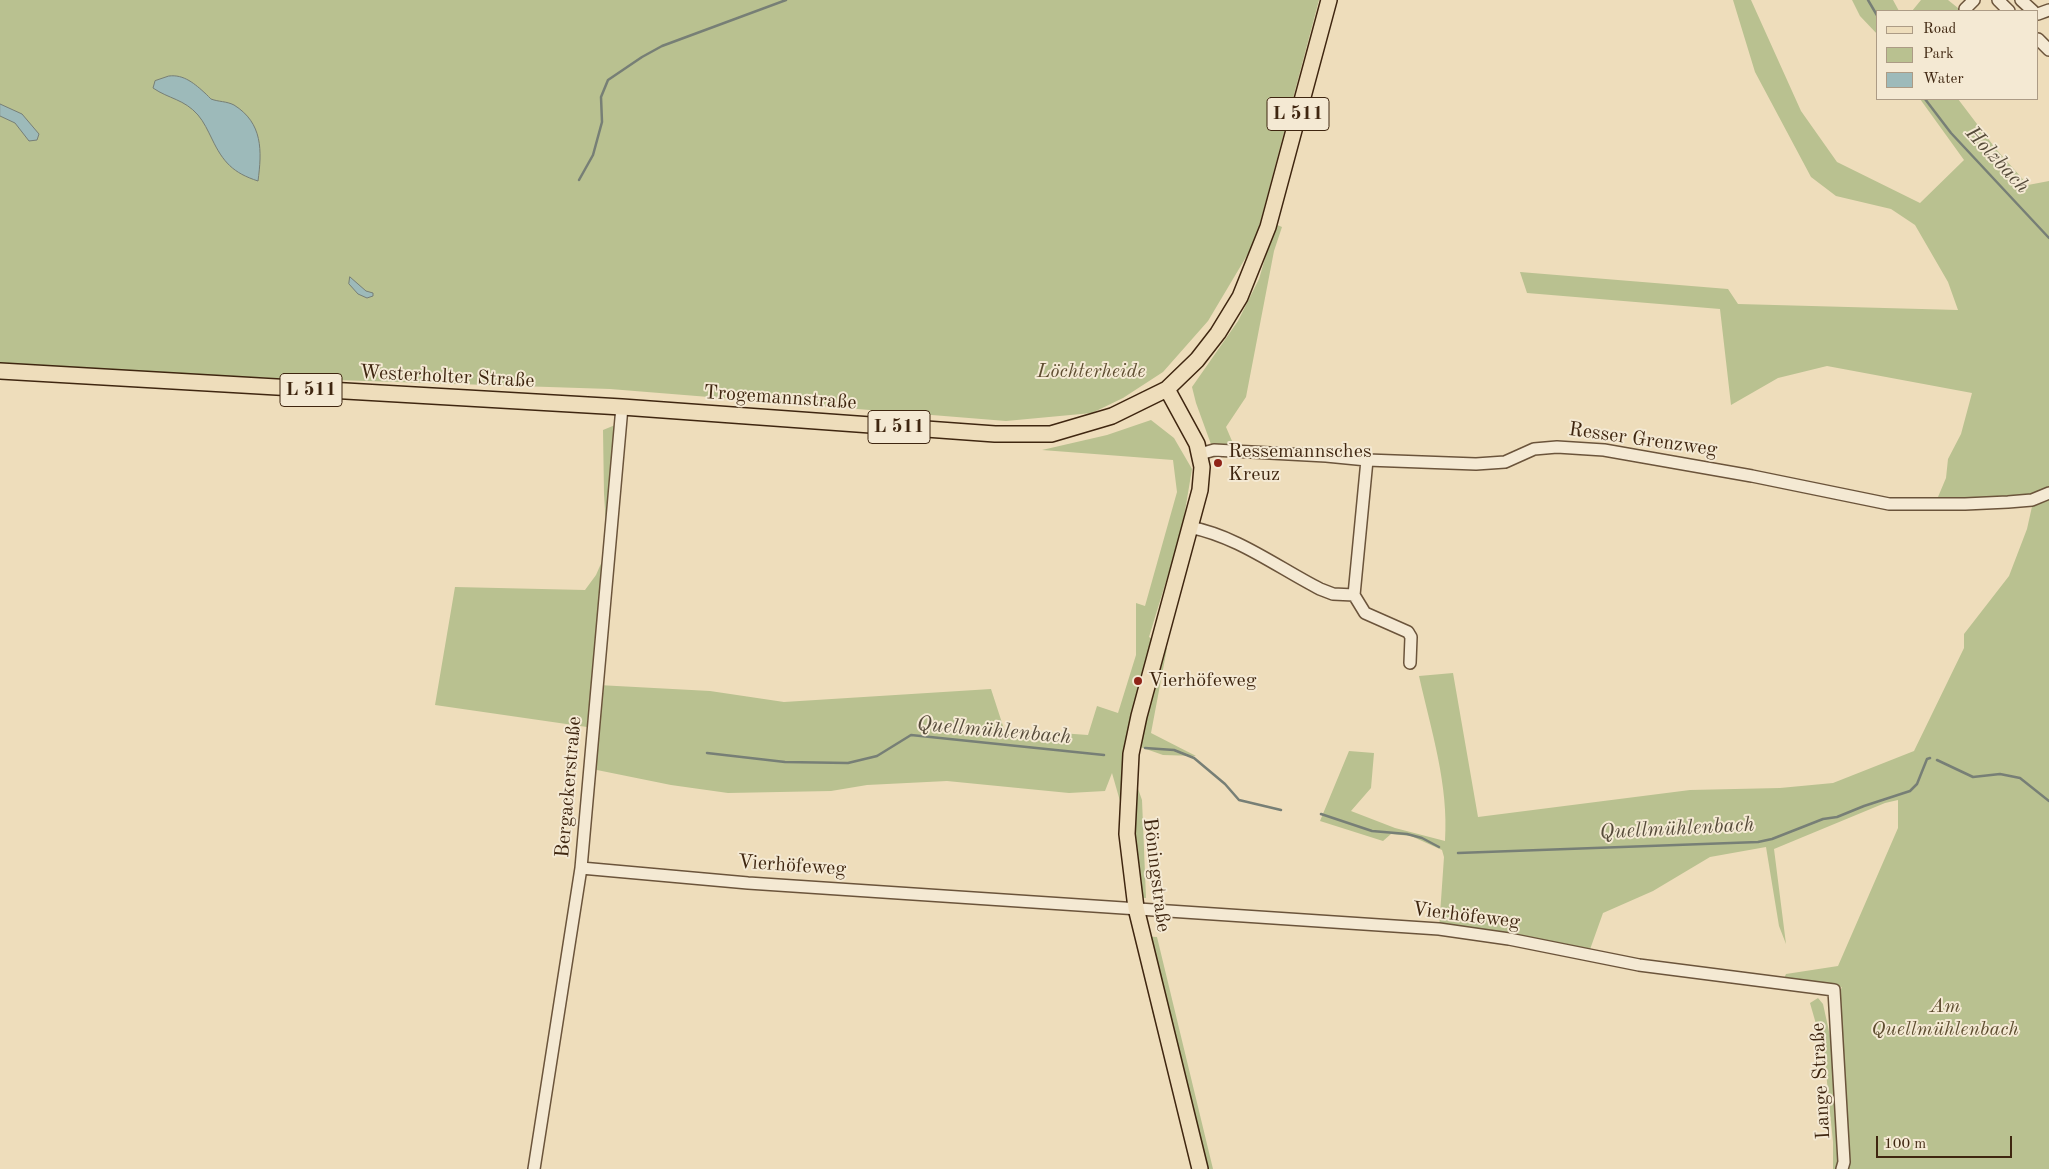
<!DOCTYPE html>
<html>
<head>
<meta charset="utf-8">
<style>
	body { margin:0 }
	#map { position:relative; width:2049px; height:1169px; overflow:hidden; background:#edb; font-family:"Old Standard TT",serif }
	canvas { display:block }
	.legend { position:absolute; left:1876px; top:10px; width:162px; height:90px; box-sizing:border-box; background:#f4e9d3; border:1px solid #ac9b85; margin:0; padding:6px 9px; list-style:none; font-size:15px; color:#3f2610 }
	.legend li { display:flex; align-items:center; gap:10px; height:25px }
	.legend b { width:25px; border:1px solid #ac9b85 }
	.scale { position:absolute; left:1876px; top:1136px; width:136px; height:22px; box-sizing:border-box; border:2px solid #3f2610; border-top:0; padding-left:6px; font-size:15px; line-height:18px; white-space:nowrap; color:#3f2610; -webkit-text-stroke:4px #f4e9d3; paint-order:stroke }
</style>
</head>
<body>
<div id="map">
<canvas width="2049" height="1169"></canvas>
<ul class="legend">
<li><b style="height:6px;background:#edb"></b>Road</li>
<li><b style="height:14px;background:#b9c190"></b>Park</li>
<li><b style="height:14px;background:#9dbaba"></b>Water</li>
</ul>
<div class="scale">100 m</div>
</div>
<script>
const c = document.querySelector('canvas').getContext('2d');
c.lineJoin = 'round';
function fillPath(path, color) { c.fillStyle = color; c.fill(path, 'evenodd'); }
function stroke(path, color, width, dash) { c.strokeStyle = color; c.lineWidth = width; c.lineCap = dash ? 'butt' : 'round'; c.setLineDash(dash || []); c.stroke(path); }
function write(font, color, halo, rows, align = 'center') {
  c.font = font + ' "Old Standard TT",serif'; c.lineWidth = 4; c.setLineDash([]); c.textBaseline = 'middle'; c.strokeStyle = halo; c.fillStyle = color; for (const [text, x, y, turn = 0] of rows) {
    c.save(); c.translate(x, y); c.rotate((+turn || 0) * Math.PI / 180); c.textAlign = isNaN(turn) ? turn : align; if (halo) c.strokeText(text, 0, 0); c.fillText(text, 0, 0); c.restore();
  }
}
const green = new Path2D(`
	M0,0H1319L1255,242L1208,321L1163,372L1123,398L1092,413L1006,421L610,389L0,369Z
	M1733,0H1751L1801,111L1837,162L1920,203L1964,160L1920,99H1958L1996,149L2028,185L2049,181V1169H1847L1839,993L1842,987L1834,990L1782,983L1786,974L1838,966L1898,828V800L1885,803L1774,849L1786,944L1779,926L1766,847L1710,857L1653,891L1603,913L1588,955L1439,929L1444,857L1442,850L1411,836L1391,834L1383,841L1320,821L1349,751L1374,753L1371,788L1351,811L1395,828L1445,841C1449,785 1431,730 1419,676L1453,673L1478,817L1690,790L1780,788L1833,783L1914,751L1964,648V634L2009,576L2027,529L2033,502L1941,511L1944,499L1938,497L1946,478L1948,459L1961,434L1972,393L1827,366L1778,378L1731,405L1720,309L1527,293L1520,272L1728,289L1738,304L1958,310L1948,282L1915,225L1891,209L1836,196L1811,177L1755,72Z
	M1852,0H1893L1899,11H1878V35L1860,16Z
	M1921,0H1948L1958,8V11H1912Z
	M1275,224L1282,227L1274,251L1246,397L1226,427L1235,448L1212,447L1196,403L1192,387L1238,321L1259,279Z
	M1151,420L1174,438L1192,469L1182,529L1149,637L1167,648L1151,733L1196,756L1163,755L1129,743L1137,786L1142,800L1146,898L1127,897L1119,837L1120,801L1112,773L1105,791L1069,793L947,781L867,785L831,791L728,793L671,785L592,769L598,685L710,691L784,702L991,689L1004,729L1088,735L1097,706L1118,713L1136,655V603L1145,606L1177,492L1173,460L1042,450L1107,435Z
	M620,423L587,727L435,705L455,587L585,590L596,575L603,559L606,526L604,494L603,430Z
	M1139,936L1157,937L1213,1169H1192L1163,1044L1153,1015Z
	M1818,998L1823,1004L1832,1045L1839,1169H1833V1142L1824,1052L1810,1003Z`);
const water = new Path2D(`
	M169,76C184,74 195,84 206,94C206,94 211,99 211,99C219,102 226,101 234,105C263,123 262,151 258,181C233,173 223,162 212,139C208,131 204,122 198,115C184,99 169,99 153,88L155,81Z
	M0,104L22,114L39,134L37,140L29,141L15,123L0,116Z
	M350,277L366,291L373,293V296L367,298L358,294L349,284Z`);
const stream = new Path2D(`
	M1868,0L1878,17
	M1925,99L1951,133L2049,238
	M579,180L593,155L602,122L601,97L608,80L642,57L662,46L786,0
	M1145,748L1174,750L1194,758L1225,784L1239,800L1281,810
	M707,753L785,762L848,763L877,756L911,735L1104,755
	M1937,760L1973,777L2000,774L2020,778L2049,801
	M1321,814L1372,831L1407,834L1422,838L1439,847
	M1458,853L1758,842L1772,839L1823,819L1837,817L1864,806L1910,791L1917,784L1927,759L1930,758`);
const minor = new Path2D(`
	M1998,0L2009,11
	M2021,0L2033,11
	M1965,9L1974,0
	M2038,14L2049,10
	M2038,39L2049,50
	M1200,454L1214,450L1326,456L1367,460L1476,464L1505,462L1534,449L1557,447L1604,450L1752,476L1889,504H1965L2008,502L2032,500L2049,493
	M1189,527C1237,536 1277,567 1320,589L1333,594L1354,595L1365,613L1408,632L1411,637L1410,663
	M1354,595L1367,460
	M581,868L748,883L1439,929L1509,939L1639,965L1834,990L1844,1162L1842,1169
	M534,1169L581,868L622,407`);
const major = new Path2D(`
	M0,371L622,407L995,434H1051L1112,416L1167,389L1197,360L1218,333L1240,297L1268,227L1329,0
	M1167,389L1197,444L1202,467L1200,490L1139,716L1131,754L1127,834L1136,908L1200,1169`);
const markers = [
	[1218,463,5,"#8f2418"],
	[1138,681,5,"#8f2418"]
];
const shields = [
	[1298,114,62],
	[311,390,62],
	[899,427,62]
];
const shieldNames = [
	["L 511",1298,114],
	["L 511",311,390],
	["L 511",899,427]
];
const parkNames = [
	["Löchterheide",1091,372],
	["Am",1945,1007],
	["Quellmühlenbach",1945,1030]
];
const streetNames = [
	["Westerholter Straße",447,377,3],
	["Trogemannstraße",780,398,4],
	["Resser Grenzweg",1643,440,8],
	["Bergackerstraße",569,787,-85],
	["Vierhöfeweg",792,866,4],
	["Böningstraße",1156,875,83],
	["Vierhöfeweg",1466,916,7],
	["Lange Straße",1821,1081,-93]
];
const poiNames = [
	["Ressemannsches",1228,452],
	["Kreuz",1228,475],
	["Vierhöfeweg",1148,681]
];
const waterNames = [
	["Holzbach",1997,160,47],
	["Quellmühlenbach",994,731,5],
	["Quellmühlenbach",1677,829,-3]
];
fillPath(green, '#b9c190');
fillPath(water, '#9dbaba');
stroke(water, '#777f76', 1);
stroke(stream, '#777f76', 2.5);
stroke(minor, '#6b543b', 14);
stroke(major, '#3f2610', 18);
stroke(minor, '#f4e9d3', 11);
stroke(major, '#edb', 15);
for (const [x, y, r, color] of markers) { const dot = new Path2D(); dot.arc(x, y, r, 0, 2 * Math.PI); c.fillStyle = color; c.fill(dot); stroke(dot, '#f4e9d3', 2); }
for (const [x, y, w] of shields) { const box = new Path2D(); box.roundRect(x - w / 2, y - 16.5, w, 33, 4); c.fillStyle = '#f4e9d3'; c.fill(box); stroke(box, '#3f2610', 1); }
write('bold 19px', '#3f2610', null, shieldNames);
write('italic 20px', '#5e4d30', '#f4e9d3', parkNames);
write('20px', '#3f2610', '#f4e9d3', streetNames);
write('20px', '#3f2610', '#f4e9d3', poiNames, 'left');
write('italic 21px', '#564b3a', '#f4e9d3', waterNames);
</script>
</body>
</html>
